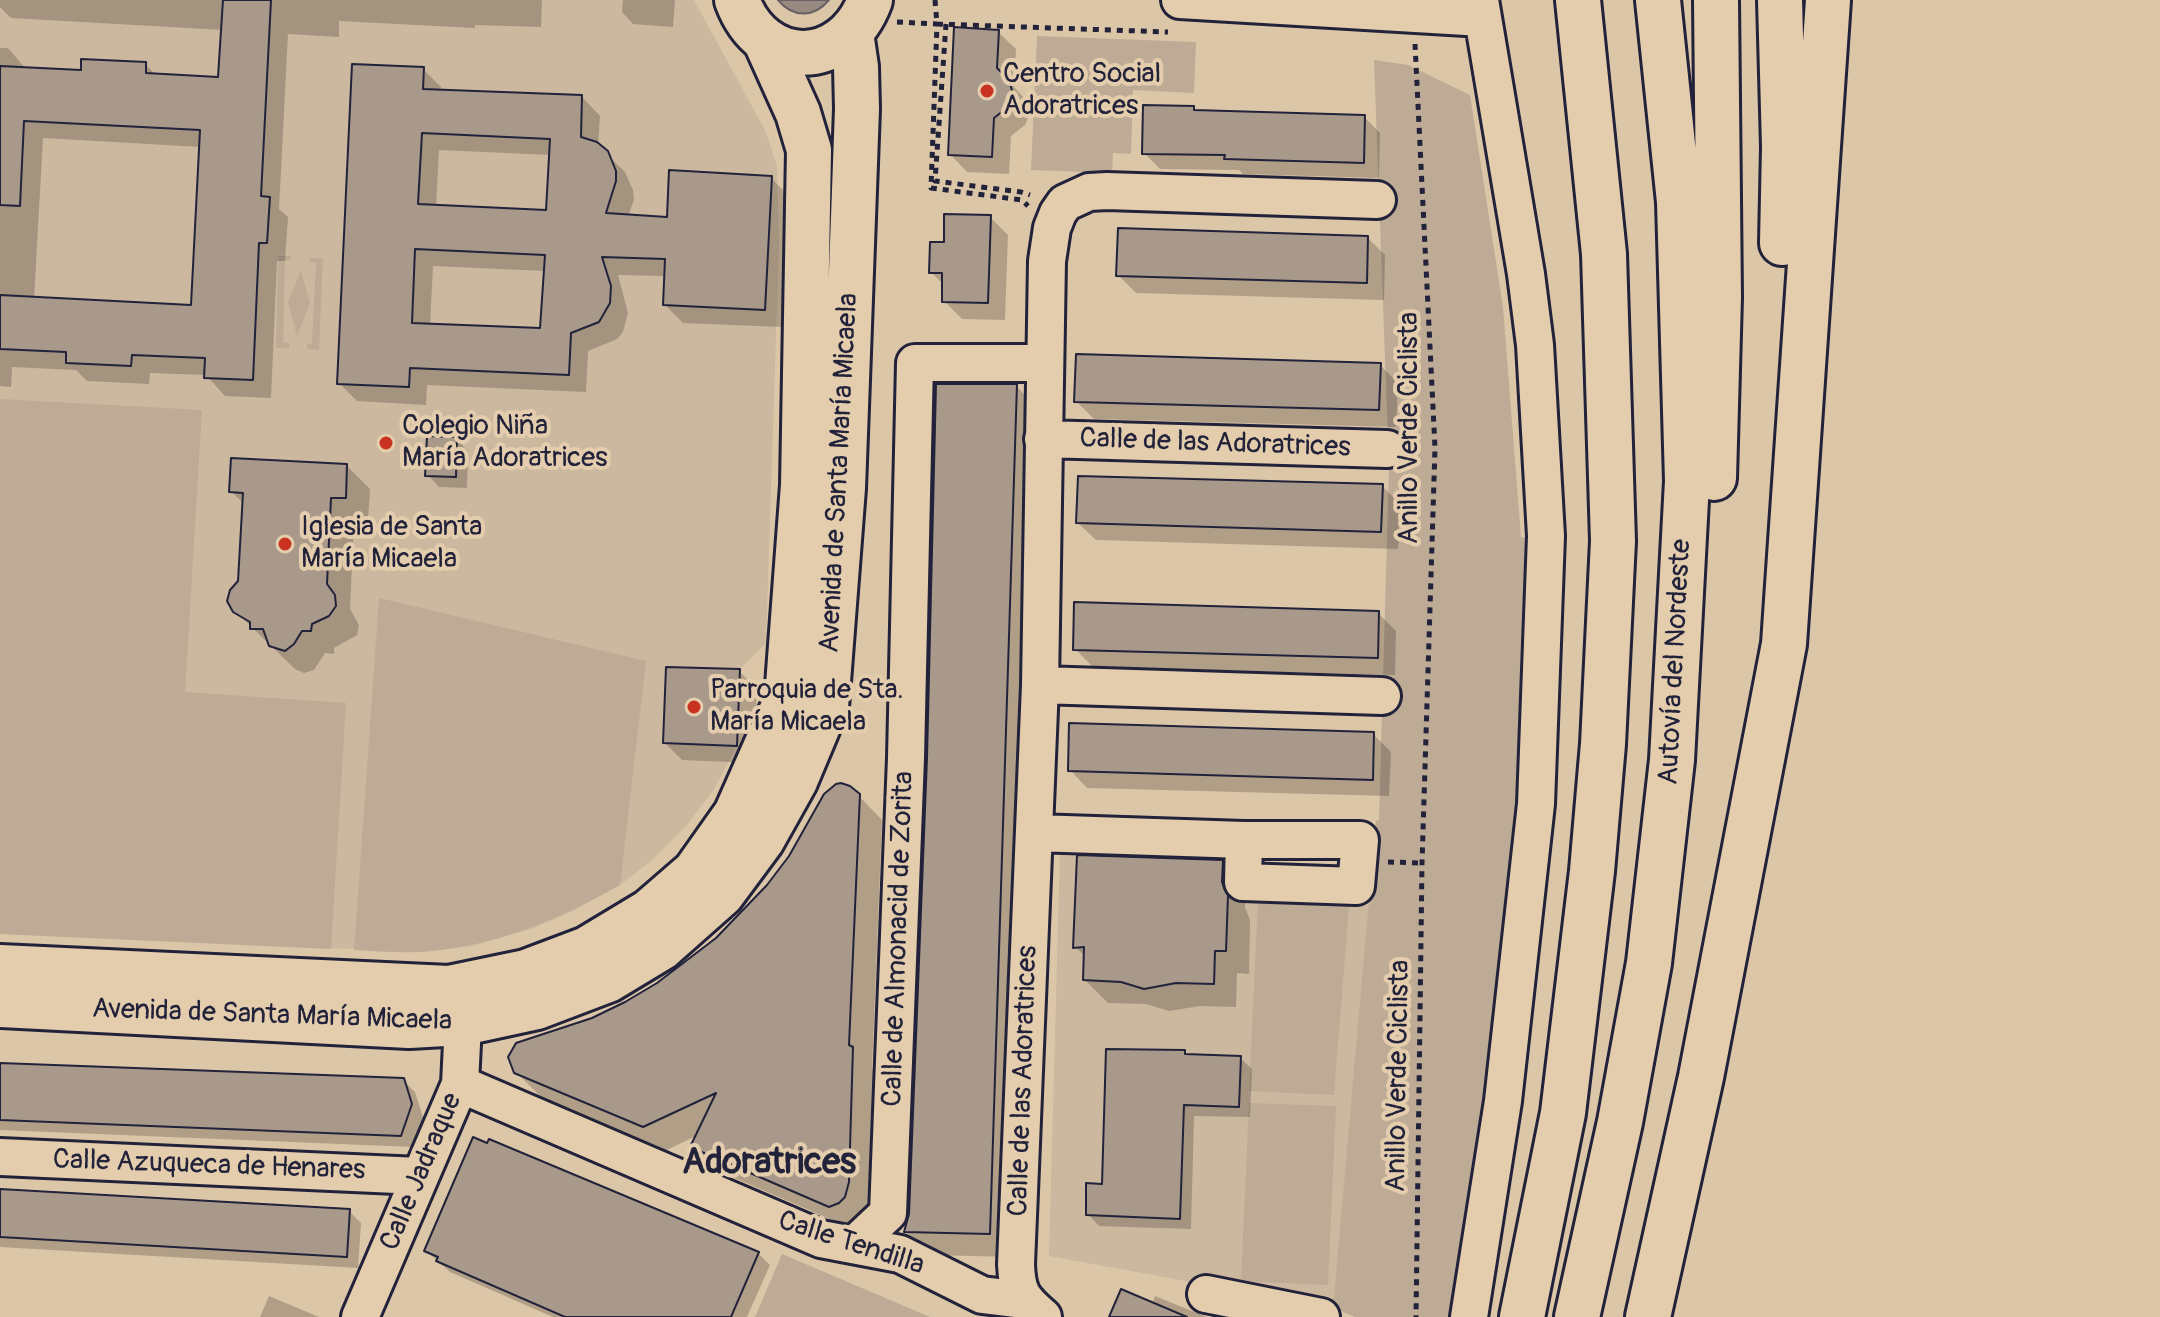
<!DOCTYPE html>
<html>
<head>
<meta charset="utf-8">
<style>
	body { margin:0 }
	canvas { display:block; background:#dcc6a8 }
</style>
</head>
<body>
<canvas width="2160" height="1317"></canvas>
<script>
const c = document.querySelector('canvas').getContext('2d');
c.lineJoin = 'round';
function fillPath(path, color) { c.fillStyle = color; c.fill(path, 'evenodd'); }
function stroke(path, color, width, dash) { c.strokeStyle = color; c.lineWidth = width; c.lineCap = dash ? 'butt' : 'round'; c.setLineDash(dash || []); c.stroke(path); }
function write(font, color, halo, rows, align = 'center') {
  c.font = font + ' Pangolin,sans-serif'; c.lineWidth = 8; c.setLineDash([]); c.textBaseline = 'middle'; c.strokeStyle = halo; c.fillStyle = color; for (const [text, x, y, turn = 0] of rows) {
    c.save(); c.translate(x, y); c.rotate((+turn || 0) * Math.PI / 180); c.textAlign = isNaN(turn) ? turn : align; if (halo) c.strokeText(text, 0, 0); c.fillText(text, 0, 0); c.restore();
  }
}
const built = new Path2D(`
	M0,0H694L766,132L777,166L779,244L766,643L740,669L737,746L713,791L686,826L651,861L620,885L573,911L534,928L472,946L426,952L0,934Z
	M1060,850L1233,855L1232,896L1370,905L1333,1308L1049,1256Z`);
const green = new Path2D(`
	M1037,36L1196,42L1194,93L1133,90L1131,154L1113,153L1112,173L1031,170Z
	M1374,60L1408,65L1470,95L1503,307L1521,537L1529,538L1520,795L1472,1227L1455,1317H1355L1333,1308L1376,821L1379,820L1389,467Z
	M278,256H291V260L285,261L283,342L289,343V348H276Z
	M310,258H323L319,350L307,349V344H312L316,263L309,262Z
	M301,271L310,303L297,336L288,302Z
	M0,399L202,410L185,692L346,703L331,949L0,934Z
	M379,598L646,661L620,885C559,919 499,945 429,951C404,954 379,951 354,950Z
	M1258,901L1349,906L1334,1095L1249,1091Z
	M1249,1103L1336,1106L1328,1285L1241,1281Z
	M782,1254L930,1317H755Z`);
const water = new Path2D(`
	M778,0H829C814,18 793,18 778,0Z`);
const shadow = new Path2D(`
	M0,0H542L541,27L475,25V28L339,21V37L288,34L279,209L288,217L285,261H277L271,398L225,396L206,375L150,373L149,384L87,381L76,370L12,367L11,387L0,386V48H8L26,69L83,72L145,64L157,76L220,79L223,30L11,18L0,7ZM43,138L201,147L193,307L34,299Z
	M623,0H675L673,27L633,24L622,12Z
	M998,32L1016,49L1014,87L1026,100L1030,113L1025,125L1011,136L1009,174L967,172L950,154Z
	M423,69L441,87V91L582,97L600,116L598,146L625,172L633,190L634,200L628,216L669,219L771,178L789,196L782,327L683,323L665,305L666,276L618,275L628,313L623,332L617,339L588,351L586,392L427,385L426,405L357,401L339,383ZM439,150L551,155L548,212L436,207ZM433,266L546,271L542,330L430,326Z
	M1193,108L1197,112L1364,117L1380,133L1379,178L1243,174L1239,170L1160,169L1144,153Z
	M990,217L1008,235L1005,320L962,319L944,301V285L931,272L946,244Z
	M1368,238L1385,255L1384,300L1136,293L1118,275Z
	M1380,365L1398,383L1396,427L1094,419L1076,401Z
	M1016,386L1039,409L1013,1257L929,1255L906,1232L911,1214Z
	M456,439L468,451L467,488L439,487L428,475Z
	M347,466L370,489L368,521L354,520L350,609L359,625L357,635L334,648V654L325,653L314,670L304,673L295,669L234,610L240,582L245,505L231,491Z
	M1382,486L1400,504L1398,549L1096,540L1078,523Z
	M1378,613L1396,631L1395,675L1093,667L1075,649Z
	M739,671L757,689L754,763L682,760L665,743Z
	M1373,734L1391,752L1389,796L1087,788L1070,770Z
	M859,796L882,820L872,1069L875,1072L872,1206L853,1229L716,1170L692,1147L698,1135L667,1150L540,1096L516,1072L593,1019L658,985L691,962L744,915Z
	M1222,862L1245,886V907L1250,920L1249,974L1237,973L1236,1007L1200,1006L1169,1011L1146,1004L1108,1003L1085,980L1086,957L1075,947Z
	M1185,1052L1188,1056L1240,1058L1252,1069L1250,1117L1194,1116L1191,1229L1099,1226L1088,1214Z
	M0,1064L403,1080L415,1092L423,1117L413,1147L0,1130Z
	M0,1192L349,1211L361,1223L358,1268L0,1247Z
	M426,1251L758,1253L770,1265L747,1317H553L450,1272Z
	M269,1296L319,1317H260Z
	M1155,1296L1207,1317H1111L1152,1304Z`);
const building = new Path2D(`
	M223,0H271L261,196L270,197L267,243H259L253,380L204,378L205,358L132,355L131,366L66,363V352L0,349V295L191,305L200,130L24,121L20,206L0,205V66L81,70V59L146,62V73L218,77Z
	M954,27L999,30L997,68L1009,80L1013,94L1008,107L994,118L992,157L948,155Z
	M352,64L424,67L423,89L582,95L581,137L597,142L608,151L616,171V181L606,213L667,217L669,170L772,176L765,310L663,305L665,259L602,257L611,286L610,303L599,322L571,333L569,375L410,368L409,387L337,384ZM422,133L550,139L546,210L418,204ZM415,249L545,255L540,328L412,323Z
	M1143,105L1194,106V110L1365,115L1364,163L1224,159L1225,155L1142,154Z
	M944,214L991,215L988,303L942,302V273H929L930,242H944Z
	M1118,228L1368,236L1367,283L1116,276Z
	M1076,354L1381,363L1379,410L1074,402Z
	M936,384H1017L990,1234L904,1232L909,1214L927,758Z
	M427,436L457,437L456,477L425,476Z
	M231,458L347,464L346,498H331L327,584L335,595L336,606L329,616L312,624L311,631H302L294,644L285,651L269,646L263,629H250V622L233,612L227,601L230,590L238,581L243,493L229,492Z
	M1078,476L1383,484L1381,532L1076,523Z
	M1074,602L1379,611L1378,658L1073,650Z
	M666,667L740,669L737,746L663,743Z
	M1069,723L1374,732L1373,780L1068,771Z
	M841,783L850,786L860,794L849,1045L853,1047L849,1182L845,1197L839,1203L829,1207L690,1147L716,1093L643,1127L514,1073L508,1057L516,1043L592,1018L625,1002L657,983L716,938L767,885L789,856L824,794L836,784Z
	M1077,855L1223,860L1222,882L1228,895L1226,951H1215L1214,984L1176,983L1144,989L1121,982L1083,980L1084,947L1073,948Z
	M1106,1049L1185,1050V1054L1241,1056L1239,1107L1184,1105L1180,1219L1086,1215V1183L1102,1184Z
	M0,1063L404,1078L412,1104L401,1136L0,1120Z
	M473,1137L487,1143L489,1139L759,1252L731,1317H565L436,1261L438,1257L424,1251Z
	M0,1189L350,1209L347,1257L0,1237Z
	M1121,1289L1187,1317H1109Z`);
const path = new Path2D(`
	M935,0L937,24L1168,32
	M897,22L937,24L931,188L1022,200L1028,206
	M946,24L935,181L1021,192L1030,195
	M1415,44L1435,448L1422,863L1416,1317
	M1388,862L1422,863`);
const street = new Path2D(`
	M1180,0L1483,18
	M1043,439L1387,449
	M1040,685L1382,696
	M1035,833L1244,840H1360L1356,886L1243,882L1244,840
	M460,1084L821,1239L900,1254L982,1295L1024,1300
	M0,1157L419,1176
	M854,1245L888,1213L906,758L915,363H1044
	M1206,1294L1321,1317
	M360,1317L460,1084L463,1023
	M1043,1317C1022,1299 1017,1293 1016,1264L1040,685L1047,261L1052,228L1058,213L1065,203L1089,192L1107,191L1377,200
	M1469,1317L1503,1101L1536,804L1546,536L1535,345L1526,274L1480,0`);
const secondary = new Path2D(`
	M737,0C763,71 844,70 870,0
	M0,967L449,988L526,972L587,949L650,911L695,872L736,814L787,699L803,485L809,150L798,113L766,42
	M0,1005L409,1026L463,1023L537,1007L608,980L661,948L722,894L762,840L795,781L826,707L843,488L857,109L856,67L851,33`);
const highway = new Path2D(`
	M1780,0L1784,147L1782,243
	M1714,478L1719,297L1716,0
	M1522,1317L1563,1113L1592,871L1603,744L1613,541L1604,254L1578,0
	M1577,1317L1620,1122L1649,963L1672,760L1687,481L1679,202L1658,0
	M1648,1317L1701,1077L1784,644L1828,0`);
const markers = [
	[987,91,8,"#c8321e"],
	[386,443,8,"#c8321e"],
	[285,544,8,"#c8321e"],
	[694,707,8,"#c8321e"]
];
const poiNames = [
	["Centro Social",1003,75],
	["Adoratrices",1003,107],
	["Colegio Niña",402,427],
	["María Adoratrices",402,459],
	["Iglesia de Santa",301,528],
	["María Micaela",301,560],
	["Parroquia de Sta.",710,691],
	["María Micaela",710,723]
];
const streetNames = [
	["Anillo Verde Ciclista",1410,428,-90],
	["Calle de las Adoratrices",1215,444,2],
	["Avenida de Santa María Micaela",840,473,-87],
	["Autovía del Nordeste",1676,662,-87],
	["Calle de Almonacid de Zorita",899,939,-88],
	["Avenida de Santa María Micaela",272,1016,2],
	["Anillo Verde Ciclista",1399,1076,-89],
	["Calle de las Adoratrices",1024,1081,-88],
	["Calle Azuqueca de Henares",209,1166,2],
	["Calle Jadraque",422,1172,-67],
	["Calle Tendilla",851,1244,18]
];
const districtNames = [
	["Adoratrices",769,1164]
];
fillPath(built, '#ccb89f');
fillPath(green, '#beab96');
fillPath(water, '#988981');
stroke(water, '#696065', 2);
fillPath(shadow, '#0003');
fillPath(building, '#a8998a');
stroke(building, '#22223b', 2);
stroke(street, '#22223b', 42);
stroke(secondary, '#22223b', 50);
stroke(highway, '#22223b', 50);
stroke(path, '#22223b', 5, [6, 6]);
stroke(street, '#e4cdad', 36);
stroke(secondary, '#e4cdad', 44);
stroke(highway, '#e4cdad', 44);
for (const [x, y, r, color] of markers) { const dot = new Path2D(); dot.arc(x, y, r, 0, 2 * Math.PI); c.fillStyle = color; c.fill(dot); stroke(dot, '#e4cdad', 3); }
write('28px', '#22223b', '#e4cdad', poiNames, 'left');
write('28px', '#22223b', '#e4cdad', streetNames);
write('bold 36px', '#22223b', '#e4cdad', districtNames);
</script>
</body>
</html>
